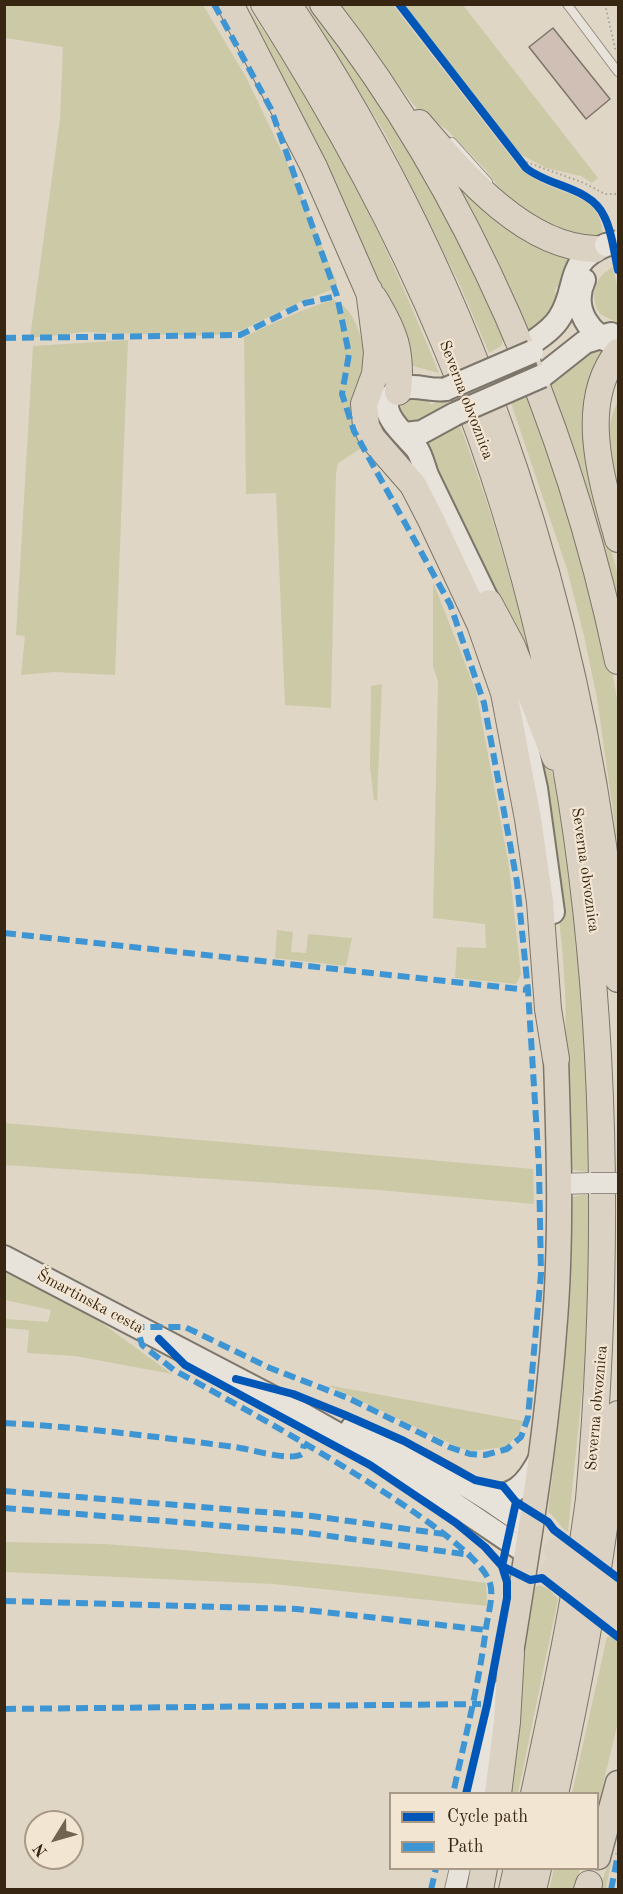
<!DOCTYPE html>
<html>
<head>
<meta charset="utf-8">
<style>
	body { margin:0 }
	#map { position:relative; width:623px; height:1894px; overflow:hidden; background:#e0d6c6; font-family:"Old Standard TT",serif }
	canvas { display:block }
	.frame { position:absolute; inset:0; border:6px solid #362612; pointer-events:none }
	.legend { position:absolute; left:389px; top:1792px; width:210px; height:78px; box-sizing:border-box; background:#f2e6d3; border:2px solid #a79986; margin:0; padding:8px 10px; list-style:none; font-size:18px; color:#362612 }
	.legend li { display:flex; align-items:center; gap:12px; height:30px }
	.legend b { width:30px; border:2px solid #a79986 }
	.north { position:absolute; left:24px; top:1810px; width:60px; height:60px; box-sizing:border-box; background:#f2e6d3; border:2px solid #a79986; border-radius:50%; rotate:233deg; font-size:16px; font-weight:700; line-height:24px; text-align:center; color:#362612 }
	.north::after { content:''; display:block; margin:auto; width:21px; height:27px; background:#726451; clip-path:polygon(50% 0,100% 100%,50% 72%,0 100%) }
</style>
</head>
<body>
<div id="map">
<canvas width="623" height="1894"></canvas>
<div class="frame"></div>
<ul class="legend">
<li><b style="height:8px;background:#0057b8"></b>Cycle path</li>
<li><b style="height:8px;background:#3e95d3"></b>Path</li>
</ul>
<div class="north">N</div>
</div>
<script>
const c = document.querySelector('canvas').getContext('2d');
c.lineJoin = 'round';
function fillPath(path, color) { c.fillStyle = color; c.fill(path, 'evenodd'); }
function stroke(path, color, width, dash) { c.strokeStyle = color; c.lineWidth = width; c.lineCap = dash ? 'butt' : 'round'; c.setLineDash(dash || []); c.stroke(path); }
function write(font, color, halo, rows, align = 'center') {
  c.font = font + ' "Old Standard TT",serif'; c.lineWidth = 4.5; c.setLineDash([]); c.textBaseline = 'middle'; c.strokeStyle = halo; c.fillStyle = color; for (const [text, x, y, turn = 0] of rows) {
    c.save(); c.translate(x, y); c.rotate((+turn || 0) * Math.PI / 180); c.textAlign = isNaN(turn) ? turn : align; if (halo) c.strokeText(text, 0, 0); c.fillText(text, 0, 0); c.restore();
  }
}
const green = new Path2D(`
	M4,5H203L246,77L293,175L337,283L334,289L304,300L240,331L210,336L85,332L30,338L60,119L63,47L5,38Z
	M246,5C269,39 293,73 314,108C363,193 402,283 439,373L413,366L406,369L368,258L334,181L243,6Z
	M306,5H314L421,162L505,338L501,346L489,353L459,283L386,135Z
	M340,5H393L518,166C540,190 578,190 595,210C601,218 602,228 604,237L564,239L505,196L485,169L447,130L418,110L348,22L351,19Z
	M404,5H463L598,178L592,183L581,176L546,168L518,153Z
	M431,146L579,256L562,288L556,287L555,293L561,294L552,316L526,336Z
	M613,267L618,290V323L600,314C589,296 594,277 613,267Z
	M334,300C375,318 367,407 368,444L338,463L336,473L331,708L285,705L276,493L246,494L244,337C274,323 303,308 334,300Z
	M128,340L115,675L54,672L21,675L25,636L16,635L33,346Z
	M605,348L593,484L618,575V619L546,385L584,353Z
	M529,394L554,462L612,670L618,705V847L597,698L584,636L567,569L511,403Z
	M448,395L452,405L415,424L406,423L400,412L401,405L409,398L428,399L431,405Z
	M618,402V507C613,472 600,434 618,402Z
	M459,423C491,508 516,594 537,682L421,443Z
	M433,582L476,691L509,866L521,974L516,984L455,978L457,947L486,948L485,924L433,918L438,681L433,667Z
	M382,684L377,801L374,800L370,767L371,686Z
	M529,714L558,789L565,836L587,1023L590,1172L571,1170C558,1111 568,1048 565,988C560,896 543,805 529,714Z
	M277,930L293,932L291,952L306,953L308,934L352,938L346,966L275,958Z
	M5,1123L533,1169L534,1204L378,1190L5,1165Z
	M590,1194L589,1322L568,1532C558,1526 557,1518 548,1512L564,1377L571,1197Z
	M4,1267L88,1313L172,1374L75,1356L27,1353L29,1330L5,1328V1319L48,1322L51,1310L5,1300Z
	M327,1385L523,1421L519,1433L506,1447L470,1451L460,1448Z
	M5,1542L105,1544L183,1550L381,1569L486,1583L487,1606L273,1584L5,1572Z
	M539,1585L549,1589L558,1599L518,1793L507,1794L529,1591Z
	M610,1636L618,1643V1722L598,1805V1794L572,1793L607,1637Z
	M614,1846L606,1889L599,1890Z
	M554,1869H580L574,1889L549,1890Z`);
const building = new Path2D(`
	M553,28L610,99L586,119L529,47Z`);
const path = new Path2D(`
	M399,4L521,163C547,189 598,186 608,226
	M605,4L616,52
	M518,159L584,183L605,194H618
	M616,261L618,270`);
const service = new Path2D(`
	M567,4L618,72
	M452,142L488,182`);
const tertiary = new Path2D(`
	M560,1184L591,1183
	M476,1794L501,1691
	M455,1890L460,1868`);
const secondary = new Path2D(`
	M584,280C571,308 589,337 618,344
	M529,345C540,337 553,329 560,317C579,287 564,262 606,245
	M542,376L585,342L611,334
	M446,389C432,392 417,384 404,388C364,403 406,435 417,449C422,457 424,467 427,475L489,603L494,619
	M405,434L422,432L455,414
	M510,670L536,788L553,912
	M4,1257L272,1397L373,1454L429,1487L527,1553
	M352,1428C415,1455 476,1487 530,1529
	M480,1492C512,1503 528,1483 541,1457`);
const primary = new Path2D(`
	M511,1653C528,1546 546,1440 554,1332C562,1241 559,1150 556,1059
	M598,1857L618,1783`);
const trunk = new Path2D(`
	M230,4L314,167L375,306
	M264,4C333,112 395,224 444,342C596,704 623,1111 589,1499C576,1599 555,1696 534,1794
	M288,4C481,292 590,635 618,979
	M323,4C471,193 569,427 618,661
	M419,123C463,174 524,247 595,249
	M369,290L377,352L375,374L364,404L366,426L372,438L413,485L431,520L480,624L504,693L528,819L540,902L548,1009L556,1059
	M374,298C395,332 402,352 398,392
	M618,352C577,404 602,481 618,539
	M489,603L512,646L555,757
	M498,1794L507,1722L511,1653
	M555,1794C583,1668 605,1542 618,1414
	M480,1890L484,1868
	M512,1890L517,1868
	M533,1890L538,1868
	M587,1890L589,1884`);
const tertiaryBridge = new Path2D(`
	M591,1183H618`);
const secondaryBridge = new Path2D(`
	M606,245L618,242
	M446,389L532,352
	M455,414L542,376`);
const primaryBridge = new Path2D(`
	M556,1550L616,1594
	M552,1571L613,1617`);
const quiet = new Path2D(`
	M214,4L271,109L337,296L349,354L342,394L354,431L450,604L484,703L517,882L528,990L539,1167L541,1274L528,1417L521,1437L507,1449L485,1455L470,1454L449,1447L348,1398L270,1368L185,1327H137L142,1345L174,1370C230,1401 475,1532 490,1583C494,1596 488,1614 486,1628C479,1684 465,1738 453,1794
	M4,338L240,335L305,303L337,296
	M4,933L528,990
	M4,1423C82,1427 158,1437 235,1447C250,1449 291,1462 302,1454L304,1444
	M4,1491L312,1516L444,1534
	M4,1508L300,1532L471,1555
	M4,1601L297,1609L486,1630
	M4,1709L481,1704
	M431,1890L436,1868
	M611,1890L618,1854`);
const cycleway = new Path2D(`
	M399,4L526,168C549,187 591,187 604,216C612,231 614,252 618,270
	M159,1339L185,1365L370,1465L456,1523L485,1547L502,1566L530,1580L542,1578L618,1637
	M236,1379L293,1394L345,1415L404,1441L475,1480L503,1486L516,1502L548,1522L554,1530L618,1578
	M466,1794L487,1705L507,1598V1582L502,1566L516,1502`);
const streetNames = [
	["Severna obvoznica",466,400,69],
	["Severna obvoznica",585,870,82],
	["Šmartinska cesta",90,1302,28],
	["Severna obvoznica",597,1408,-85]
];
fillPath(green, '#ccc9a7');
fillPath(building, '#d0bfb4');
stroke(building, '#7c756a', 1.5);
stroke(service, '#948d81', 10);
stroke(tertiary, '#948d81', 22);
stroke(secondary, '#7c756a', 26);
stroke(primary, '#7c756a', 27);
stroke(trunk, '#7c756a', 28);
stroke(path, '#a6a099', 2, [1.5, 3]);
stroke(service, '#e7e2da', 8);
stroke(tertiary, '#e7e2da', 20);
stroke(secondary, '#e7e2da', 22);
stroke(primary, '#dbd2c4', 24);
stroke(trunk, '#dbd2c4', 26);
stroke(tertiaryBridge, '#948d81', 22, []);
stroke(secondaryBridge, '#7c756a', 26, []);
stroke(primaryBridge, '#7c756a', 27, []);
stroke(tertiaryBridge, '#e7e2da', 20);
stroke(secondaryBridge, '#e7e2da', 22);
stroke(primaryBridge, '#dbd2c4', 24);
stroke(quiet, '#3e95d3', 6, [12, 6]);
stroke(cycleway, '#0057b8', 8);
write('16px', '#362612', '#f2e6d3', streetNames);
</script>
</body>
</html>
